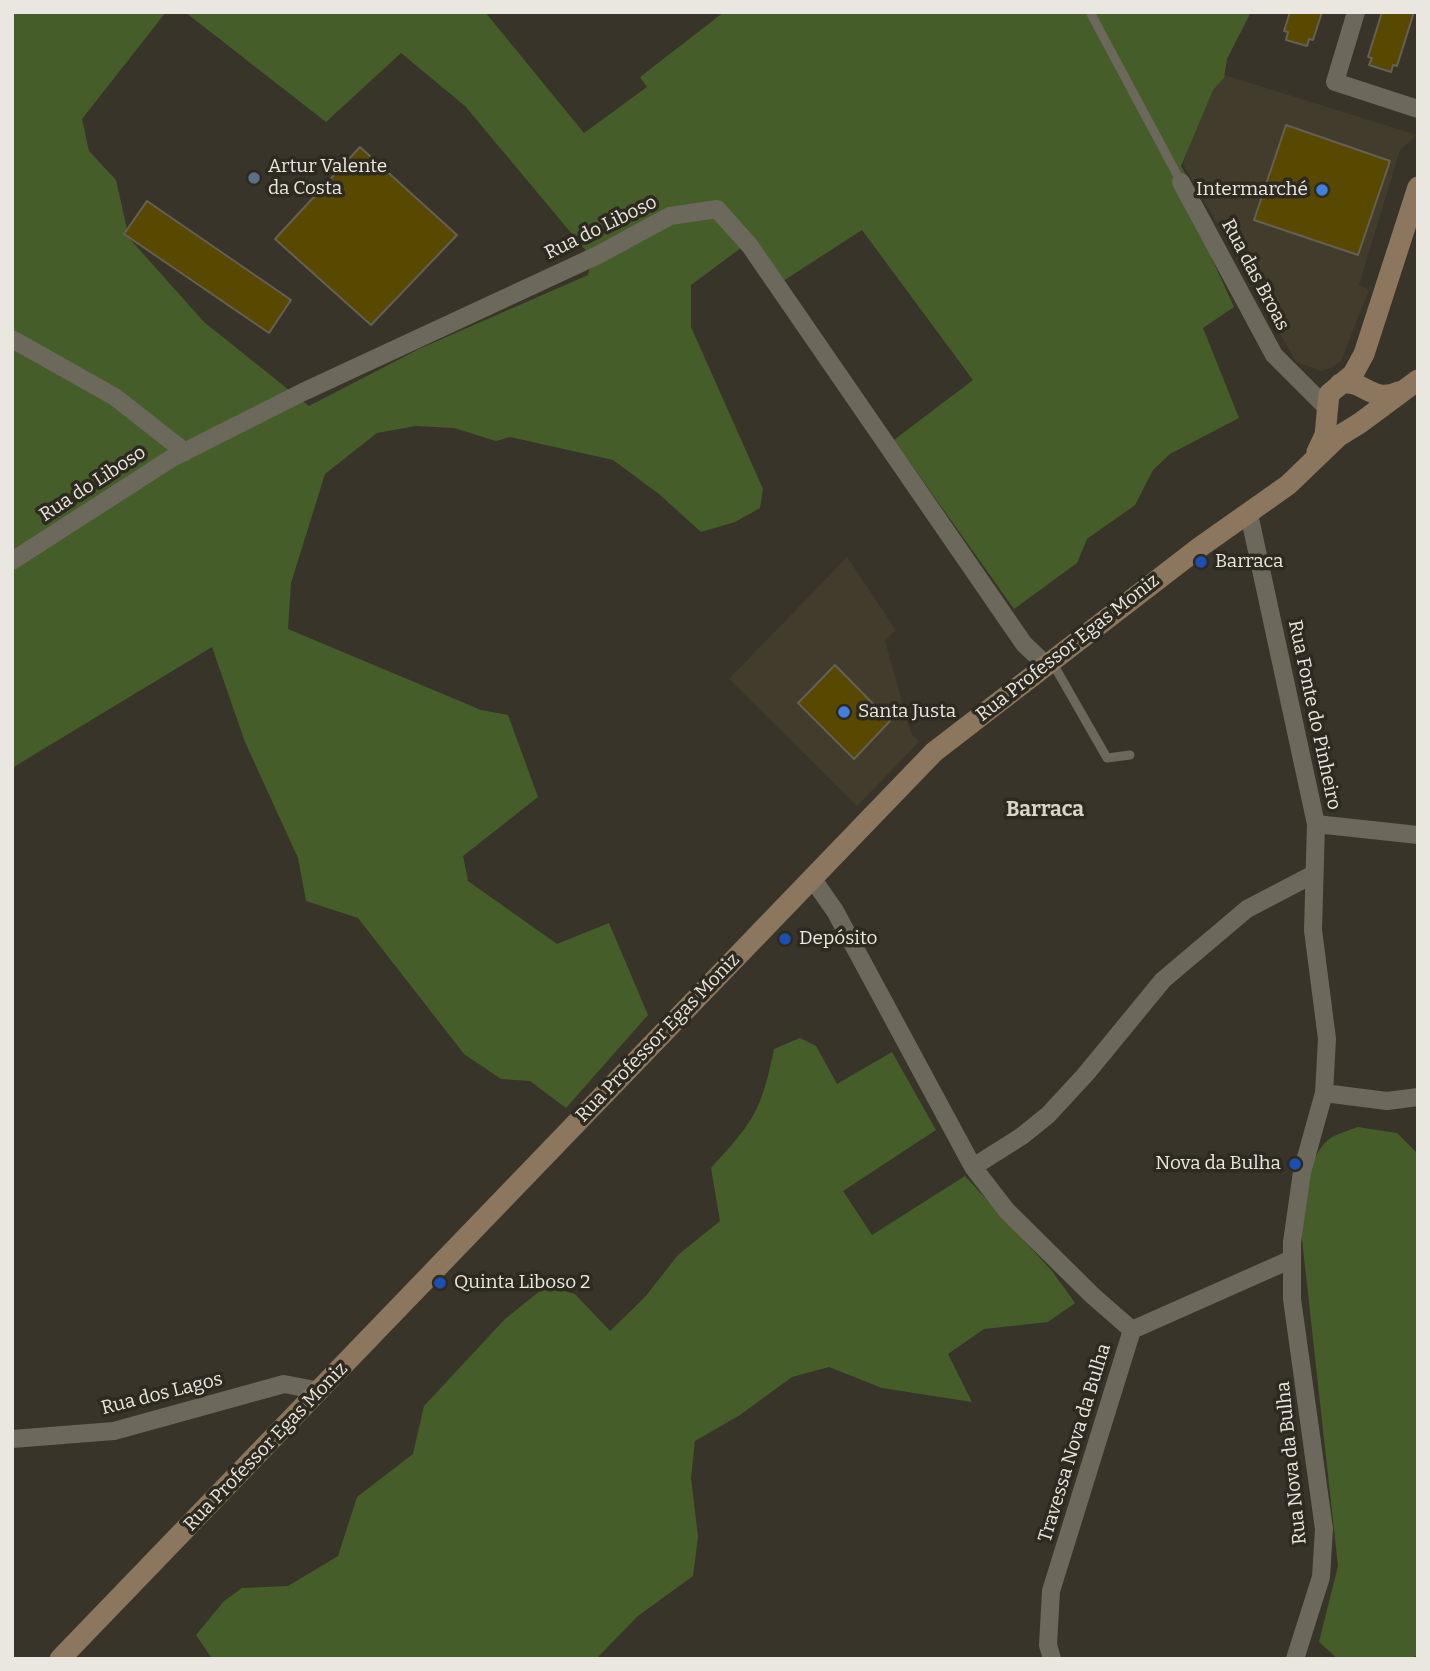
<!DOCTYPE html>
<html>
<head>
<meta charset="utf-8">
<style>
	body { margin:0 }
	#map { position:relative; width:1430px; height:1671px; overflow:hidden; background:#383429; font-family:Bitter,serif }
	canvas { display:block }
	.frame { position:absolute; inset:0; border:14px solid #e9e7e0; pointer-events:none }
</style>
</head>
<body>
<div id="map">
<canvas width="1430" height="1671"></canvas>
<div class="frame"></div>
</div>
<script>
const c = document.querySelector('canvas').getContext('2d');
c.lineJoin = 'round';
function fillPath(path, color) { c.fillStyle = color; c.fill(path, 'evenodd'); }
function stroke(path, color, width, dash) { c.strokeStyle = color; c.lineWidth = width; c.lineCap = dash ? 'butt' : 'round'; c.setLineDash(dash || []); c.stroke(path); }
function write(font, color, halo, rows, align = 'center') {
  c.font = font + ' Bitter,serif'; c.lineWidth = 7; c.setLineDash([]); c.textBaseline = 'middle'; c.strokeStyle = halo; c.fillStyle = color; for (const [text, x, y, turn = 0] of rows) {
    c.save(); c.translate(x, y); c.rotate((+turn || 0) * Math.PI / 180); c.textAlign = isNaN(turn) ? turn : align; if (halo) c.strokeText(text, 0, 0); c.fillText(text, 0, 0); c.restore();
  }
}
const built = new Path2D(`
	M1215,72L1417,135L1400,150L1359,285L1369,290L1341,361L1331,368L1321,371L1296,362L1183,164Z
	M847,557L896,630L885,641L911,733L919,742L857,806L729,679Z`);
const green = new Path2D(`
	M12,12H166L82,119L89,151L116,180L129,238L204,322L309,406L419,349L588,275L592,258L465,106L401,53L326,122L185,12H485L584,133L647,87L640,77L724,12H1251L1227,59L1224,78L1213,90L1181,166L1214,225L1208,250L1234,307L1203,328L1239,418L1170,454L1153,470L1135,505L1087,539L1077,563L1014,609L894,440L973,380L862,230L780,283L753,239L691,285V327L763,489L760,508L735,522L701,532L659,494L613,460L510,437L496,441L454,428L416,426L377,433L325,474L291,583L288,629L481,710L508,715L538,797L463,856L468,881L557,944L609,923L648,1015L566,1108L530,1081L501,1079L464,1054L358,918L306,901L298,858L245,742L212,647L12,768Z
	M800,1038L816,1046L837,1084L892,1052L936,1130L843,1191L872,1235L965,1176L1052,1271L1075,1303L1048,1322L984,1329L948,1354L972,1402L882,1388L829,1367L792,1377L740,1415L695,1441L691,1478L698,1537L693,1576L638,1616L596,1659L211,1657L196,1635L224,1601L242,1588L288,1586L338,1556L357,1497L413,1454L424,1406L505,1319L540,1291L557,1289L575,1294L610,1331L645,1297L678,1255L720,1221L711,1168C754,1121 761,1112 774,1049Z
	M1358,1127L1397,1133L1418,1154V1655L1409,1659H1338L1319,1642L1338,1566L1302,1239C1304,1209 1304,1155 1332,1137C1340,1133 1350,1130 1358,1127Z`);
const building = new Path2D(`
	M1290,12H1322L1313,40L1309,39L1307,46L1286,40L1288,32L1284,31Z
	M1382,12H1414L1397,66L1393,65L1391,72L1369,65L1372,58L1368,57Z
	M1286,125L1390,161L1358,255L1254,220Z
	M360,147L457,235L371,325L275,239Z
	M147,201L291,300L269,333L124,234Z
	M835,665L890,721L854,759L798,703Z`);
const lane = new Path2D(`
	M1090,12L1181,182
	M1048,665L1056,669L1107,758L1130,755`);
const street = new Path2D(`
	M1356,12L1335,82L1418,109
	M1181,182L1274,355L1326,407
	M12,339L115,397L185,452
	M1249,514L1316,824L1313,930L1327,1039L1324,1093L1302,1172L1292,1242V1299L1324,1529L1321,1577L1295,1659
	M12,561L172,458L303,392L598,255L670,216L717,209L750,246L1024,644L1046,665
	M1316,824L1418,835
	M812,878L835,911L973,1167L1007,1211L1093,1296L1132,1330
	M1324,1093L1387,1101L1418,1097
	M973,1167L1022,1136L1048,1115L1085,1075L1163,980L1247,909L1314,874
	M12,1439L114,1431L284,1384L320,1391
	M1052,1659L1048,1645L1051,1591L1132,1330L1292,1259`);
const secondary = new Path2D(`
	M1340,384C1364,378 1371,404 1398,392
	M1317,452L1325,435L1329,394L1353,374L1364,354L1418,187
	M60,1659L934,752L1200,547L1288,485L1339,436L1360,423L1418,380`);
const markers = [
	[254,178,7,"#5c6f8a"],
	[1322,190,7,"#3f7fe0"],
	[1201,562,7,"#1a4fb4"],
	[844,712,7,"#3f7fe0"],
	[785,939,7,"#1a4fb4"],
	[1295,1164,7,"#1a4fb4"],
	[440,1283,7,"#1a4fb4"]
];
const poiNames = [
	["Artur Valente",268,167],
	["da Costa",268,189],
	["Intermarché",1308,190,"right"],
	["Barraca",1215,562],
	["Santa Justa",858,712],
	["Depósito",799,939],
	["Nova da Bulha",1281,1164,"right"],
	["Quinta Liboso 2",454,1283]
];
const streetNames = [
	["Rua do Liboso",601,228,-26],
	["Rua das Broas",1255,275,62],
	["Rua do Liboso",93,484,-33],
	["Rua Professor Egas Moniz",1068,648,-38],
	["Rua Fonte do Pinheiro",1314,715,78],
	["Rua Professor Egas Moniz",658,1038,-46],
	["Rua dos Lagos",162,1394,-14],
	["Travessa Nova da Bulha",1075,1443,-73],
	["Rua Professor Egas Moniz",266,1447,-46],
	["Rua Nova da Bulha",1292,1463,-96]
];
const neighbourhoodNames = [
	["Barraca",1045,810]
];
fillPath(built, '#413c2b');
fillPath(green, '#455e29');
fillPath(building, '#594800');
stroke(building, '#646054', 2);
stroke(lane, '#6c685c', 9);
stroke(street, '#6c685c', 18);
stroke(secondary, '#8c775e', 21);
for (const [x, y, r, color] of markers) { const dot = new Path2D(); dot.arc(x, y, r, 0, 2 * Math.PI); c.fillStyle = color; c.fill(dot); stroke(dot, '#2e2a20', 2.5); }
write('19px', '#e9e7e0', '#2e2a20', poiNames, 'left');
write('19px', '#e9e7e0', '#2e2a20', streetNames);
write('bold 21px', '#d8d4c6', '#2e2a20', neighbourhoodNames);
</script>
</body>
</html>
